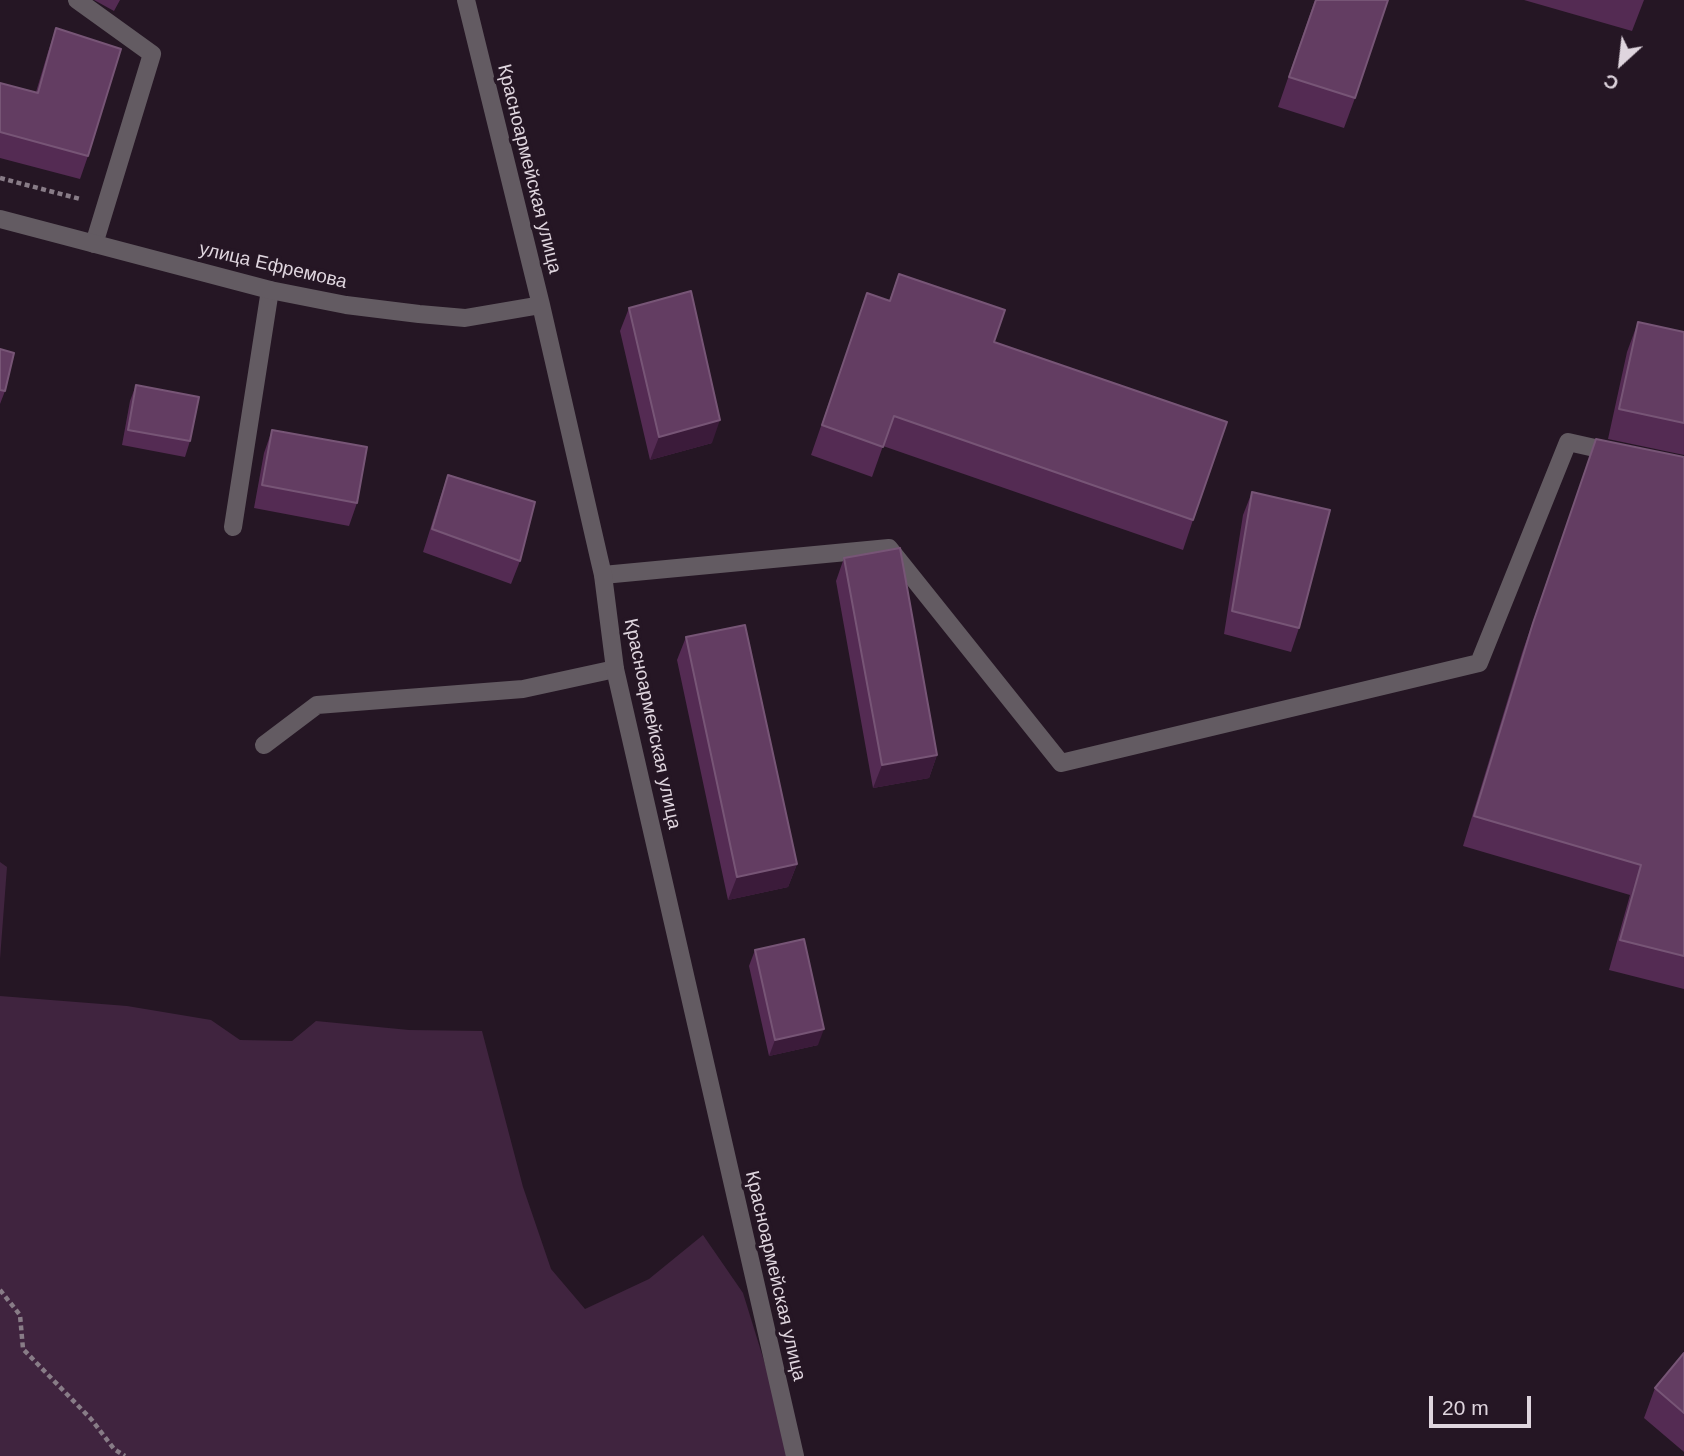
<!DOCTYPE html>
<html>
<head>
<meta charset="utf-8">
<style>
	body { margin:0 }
	#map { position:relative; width:1684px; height:1456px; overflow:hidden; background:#251624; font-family:Helvetica,sans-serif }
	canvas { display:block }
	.north { position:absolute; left:1586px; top:28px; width:70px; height:70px; -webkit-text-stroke:5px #251624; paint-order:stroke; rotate:207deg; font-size:19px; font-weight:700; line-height:28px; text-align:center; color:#dfd5de }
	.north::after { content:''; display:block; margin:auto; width:24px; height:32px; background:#dfd5de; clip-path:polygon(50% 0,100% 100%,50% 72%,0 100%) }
	.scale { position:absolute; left:1429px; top:1396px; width:102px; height:32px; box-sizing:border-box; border:4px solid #dfd5de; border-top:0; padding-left:9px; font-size:21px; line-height:24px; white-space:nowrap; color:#dfd5de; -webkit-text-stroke:5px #251624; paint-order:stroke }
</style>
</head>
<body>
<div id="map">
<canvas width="1684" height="1456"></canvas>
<div class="north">С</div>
<div class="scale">20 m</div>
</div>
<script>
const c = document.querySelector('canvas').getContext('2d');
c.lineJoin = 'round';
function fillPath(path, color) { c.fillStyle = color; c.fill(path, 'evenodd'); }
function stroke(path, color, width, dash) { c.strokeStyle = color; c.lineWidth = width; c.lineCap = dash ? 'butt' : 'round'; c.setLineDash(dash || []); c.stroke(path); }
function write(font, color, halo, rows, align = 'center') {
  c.font = font + ' Helvetica,sans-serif'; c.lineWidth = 7; c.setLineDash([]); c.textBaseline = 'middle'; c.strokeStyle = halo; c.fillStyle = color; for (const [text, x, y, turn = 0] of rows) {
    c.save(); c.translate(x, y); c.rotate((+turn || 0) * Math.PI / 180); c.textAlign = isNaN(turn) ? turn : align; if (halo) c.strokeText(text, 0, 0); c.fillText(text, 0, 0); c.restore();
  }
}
const green = new Path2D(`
	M0,862L7,867L0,959Z
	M0,996L127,1006L211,1020L240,1040L292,1041L316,1021L409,1030L482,1031L523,1187L551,1269L585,1309L649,1279L703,1235L743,1293L769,1377L787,1456H0Z`);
const path = new Path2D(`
	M0,178L80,199
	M0,1290L20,1315L23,1349L91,1419L114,1449L125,1456`);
const service = new Path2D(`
	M77,0L152,54L94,244
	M233,527L270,290
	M264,745L317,705L523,689L615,669`);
const minor = new Path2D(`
	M603,575L889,548L1061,763L1479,663L1568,442L1617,453`);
const tertiary = new Path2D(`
	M466,0L541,305L599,558L603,575L615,669L795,1456
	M0,219L270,290L346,305L419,314L465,318L541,305`);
const wall = new Path2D(`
	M94,0H120L114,11Z
	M1315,0L1355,98L1344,128L1278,107Z
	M1524,0H1644L1632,31Z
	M56,28L88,156L80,179L0,158V83L36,92L48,52Z
	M899,274L994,342L1193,520L1183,550L883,446L872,477L811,455L867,293L889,301Z
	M629,308L712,443L650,460L620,331Z
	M1638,322L1684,332V455L1608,439L1627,352Z
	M0,349L5,391L0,404Z
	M136,385L190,441L185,457L122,445L130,401Z
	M272,430L357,503L349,526L254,508L264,453Z
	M1596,439L1684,457V989L1609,970L1630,895L1463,846L1522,653Z
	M448,475L520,561L511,584L423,552L440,498Z
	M1252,492L1299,628L1291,652L1224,634L1243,515Z
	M844,558L937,755L929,778L873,788L836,581Z
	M686,637L797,864L788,887L728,900L677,660Z
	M755,950L818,1045L769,1056L749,966Z
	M1684,1353V1452L1644,1418L1655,1388Z`);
const shadedWall = new Path2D(`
	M720,420L712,443L650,460L659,437Z
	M937,755L929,778L873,788L882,765Z
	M797,864L788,887L728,900L737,877Z
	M824,1029L818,1045L769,1056L775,1040Z`);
const building = new Path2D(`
	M1316,0H1388L1355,98L1289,77Z
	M56,28L121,49L88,156L0,132V83L38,93Z
	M899,274L1005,310L994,342L1227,422L1193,520L894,416L883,447L822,425L867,293L890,301Z
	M691,291L720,420L659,437L629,308Z
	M1638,322L1684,332V423L1619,409Z
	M0,349L14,353L5,391L0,390Z
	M136,385L199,397L190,441L128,430Z
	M272,430L367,447L357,503L262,485Z
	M1596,439L1684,457V956L1620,940L1641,865L1474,816L1533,623Z
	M448,475L535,502L520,561L432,529Z
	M1252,492L1330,510L1299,628L1232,611Z
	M900,548L937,755L882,765L844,558Z
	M745,625L797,864L737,877L686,637Z
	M804,939L824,1029L775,1040L755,950Z
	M1684,1353V1413L1655,1388Z`);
const streetNames = [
	["Красноармейская улица",529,169,76],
	["улица Ефремова",273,266,13],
	["Красноармейская улица",652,724,78],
	["Красноармейская улица",775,1276,77]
];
fillPath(green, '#40243f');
stroke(path, '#887c87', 4.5, [5, 3.5]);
stroke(service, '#635b62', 18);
stroke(minor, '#635b62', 18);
stroke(tertiary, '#635b62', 18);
fillPath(wall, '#542b53');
fillPath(shadedWall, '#3b1b3a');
fillPath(building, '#633d62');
stroke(building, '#775576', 2);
write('19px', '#dfd5de', '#251624', streetNames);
</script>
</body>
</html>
